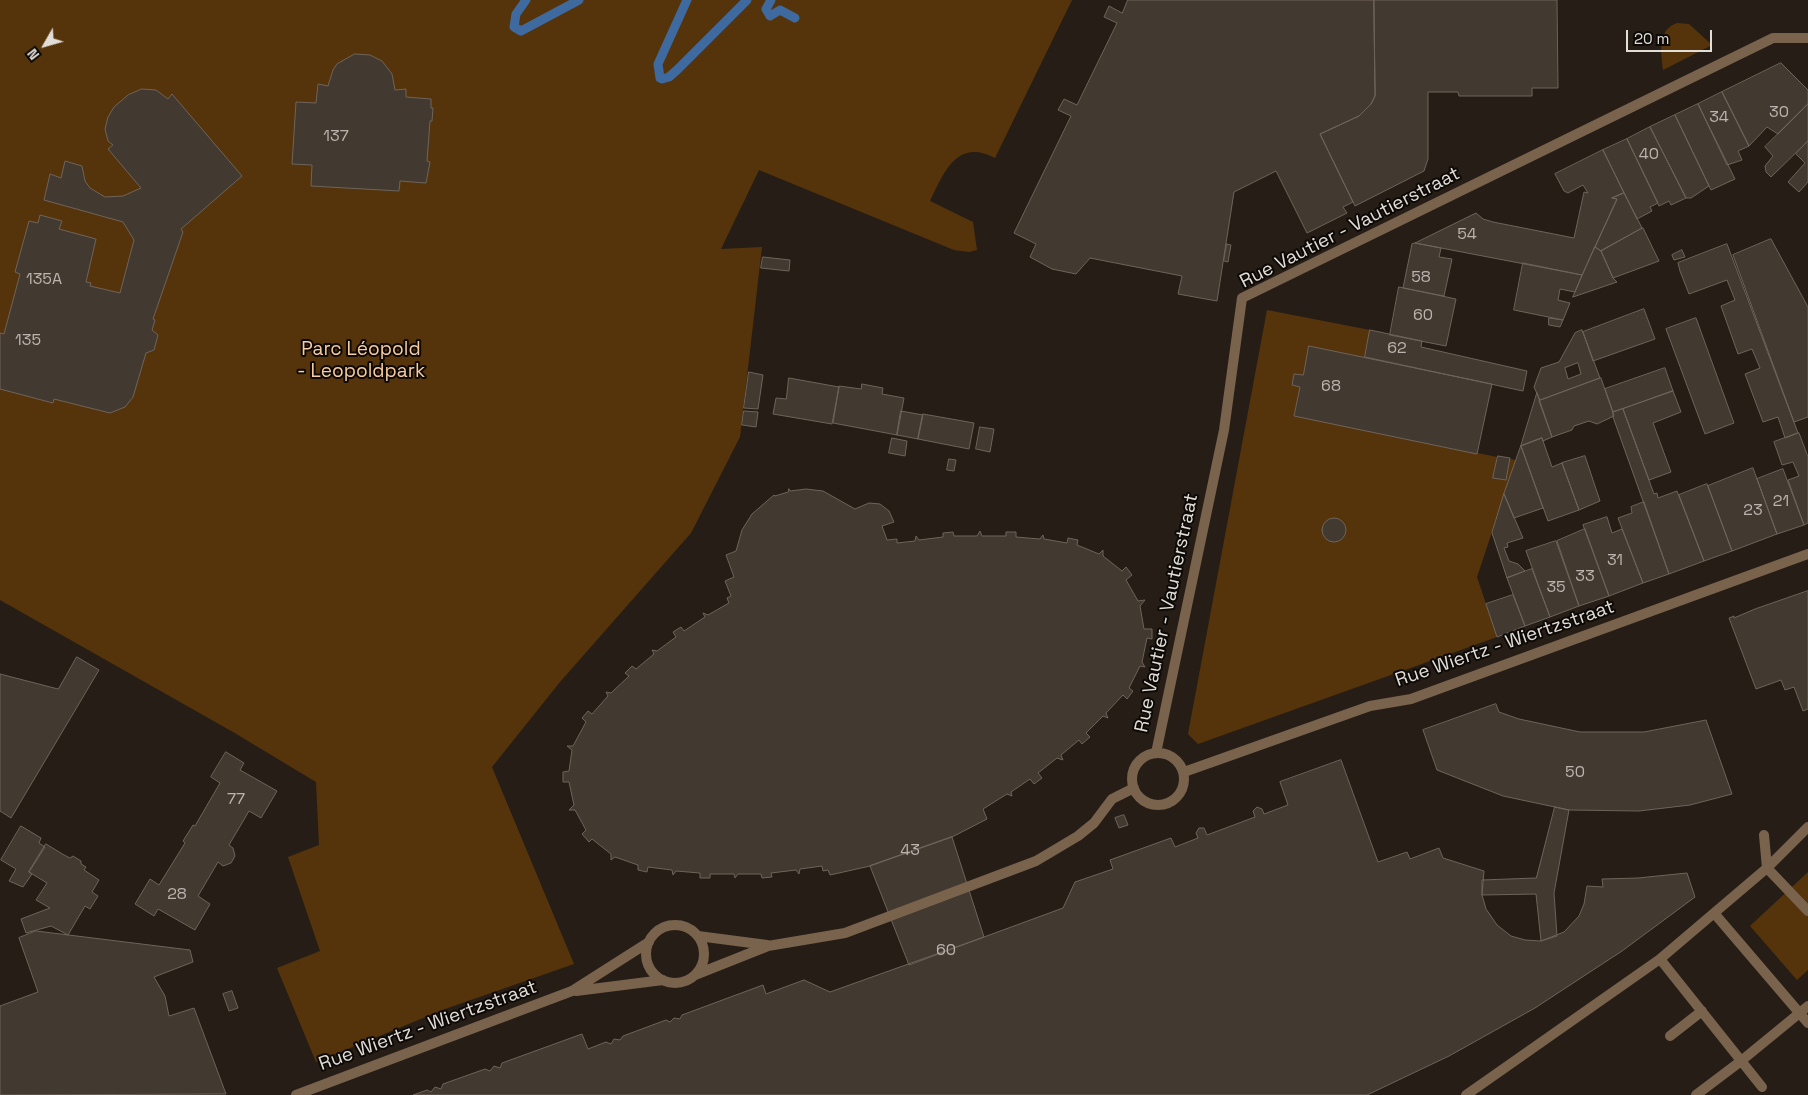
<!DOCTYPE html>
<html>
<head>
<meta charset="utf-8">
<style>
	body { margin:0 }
	#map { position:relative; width:1808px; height:1095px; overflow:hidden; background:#261e16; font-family:"Space Grotesk",sans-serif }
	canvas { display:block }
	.north { position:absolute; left:20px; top:20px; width:50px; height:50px; -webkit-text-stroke:4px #0c0906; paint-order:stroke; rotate:232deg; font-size:14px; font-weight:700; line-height:20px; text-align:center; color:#e3ddd8 }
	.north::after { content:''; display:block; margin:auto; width:18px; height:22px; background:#e3ddd8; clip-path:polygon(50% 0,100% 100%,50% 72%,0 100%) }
	.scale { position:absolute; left:1626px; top:30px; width:86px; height:22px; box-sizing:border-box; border:2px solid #e3ddd8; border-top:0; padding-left:6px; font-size:15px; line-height:18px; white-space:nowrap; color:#e3ddd8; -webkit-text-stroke:4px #0c0906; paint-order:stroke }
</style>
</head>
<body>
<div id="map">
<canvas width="1808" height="1095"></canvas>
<div class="north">N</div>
<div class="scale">20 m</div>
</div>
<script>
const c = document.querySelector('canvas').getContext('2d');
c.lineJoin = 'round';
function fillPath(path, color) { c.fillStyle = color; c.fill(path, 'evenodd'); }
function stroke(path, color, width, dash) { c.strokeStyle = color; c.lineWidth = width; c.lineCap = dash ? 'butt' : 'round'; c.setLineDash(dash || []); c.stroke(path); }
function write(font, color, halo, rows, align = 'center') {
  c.font = font + ' "Space Grotesk",sans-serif'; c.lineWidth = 4; c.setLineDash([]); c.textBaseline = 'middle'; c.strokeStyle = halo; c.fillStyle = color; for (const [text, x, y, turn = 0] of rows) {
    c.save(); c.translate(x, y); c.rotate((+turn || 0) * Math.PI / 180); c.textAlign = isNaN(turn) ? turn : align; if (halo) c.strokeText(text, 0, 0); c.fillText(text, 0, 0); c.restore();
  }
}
const green = new Path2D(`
	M0,0H1072L995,158C957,138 944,172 930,201L973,222L977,250L969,252L954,250L759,170L721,249L762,247L740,437L691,533L560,682L492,767L574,964L445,1009L316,1062L277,968L320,951L288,857L319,845L316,782L233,732L0,600Z
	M1677,23L1689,24L1712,45L1663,70C1661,52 1657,30 1677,23Z
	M1267,310L1370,330L1365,358L1309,346L1303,375L1294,374L1292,385L1300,387L1294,415L1497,457L1494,478L1506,480L1510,459L1516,460L1477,577L1497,637L1198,744L1188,734Z
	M1808,872V970L1797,980L1750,926Z`);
const stream = new Path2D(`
	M526,0L516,14L514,27L521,31L579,0
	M687,0L658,64L660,78L662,79L669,77L677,70L747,0
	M771,0L766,9L770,16L780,10L795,18`);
const building = new Path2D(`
	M1128,0H1374L1375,96L1371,104L1359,116L1320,134L1353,202L1343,207L1347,213L1307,233L1276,171L1234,192L1217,301L1178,294L1182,276L1090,258L1076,274L1052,269L1030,257L1036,244L1014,233L1071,116L1058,110L1064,99L1077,105L1117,23L1104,17L1109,6L1122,13Z
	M1374,0H1557L1558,88H1532V96H1459L1458,92H1428V159L1424,171L1355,206L1320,134L1359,116L1371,104L1375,96Z
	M355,54L370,55L382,61L392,74L395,90L406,89V97L431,99V108H433L432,121H430L427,161L430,162L426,183L400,181L399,191L311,186L312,165L292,164L296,102L316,103L318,84L328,86L333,70L337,64Z
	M1781,63L1808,90V104L1778,134L1767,127L1749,146L1722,92Z
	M142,89L156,90L168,99L172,94L242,176L181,229L183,232L153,319L155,320L152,330L158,335L154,350L146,353L133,397L125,407L110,413L54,399L53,403L0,389V333L4,334L20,274L15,272L29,221L38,223L40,215L62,221L59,229L96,239L86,282L91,283L90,286L120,293L134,240L123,222L44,200L50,174L61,178L65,161L82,166L85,181L90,188L105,197L123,196L141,188L108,149L113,145L108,141L105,129L108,117L114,107L128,95Z
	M1722,92L1749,146L1738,151L1742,160L1727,165L1698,104Z
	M1698,104L1735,179L1711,190L1675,115Z
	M1808,104V141L1771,177L1766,172L1765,166L1773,156L1765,147Z
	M1675,115L1709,186L1691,198H1686L1650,127Z
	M1650,127L1686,198L1671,205L1669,201L1659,206L1627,139Z
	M1627,139L1658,203L1650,207L1652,211L1637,219L1603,150Z
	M1808,141V182L1799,192L1788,182L1805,163L1796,154Z
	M1603,150L1624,193L1612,198L1617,199L1582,275L1415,243L1476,213L1483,219L1493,222L1574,238L1584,192L1588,193L1583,185L1568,193L1564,191L1555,174Z
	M1624,193L1642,228L1601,251L1595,247L1617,199L1612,198Z
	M1643,228L1659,261L1613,278L1601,251Z
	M1771,239L1808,307V417L1794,422L1733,255Z
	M1415,243L1441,248L1439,257L1452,259L1444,296L1403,288L1412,244Z
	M1227,244L1231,245L1228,262L1224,261Z
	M1727,244L1798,433L1785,438L1778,417L1763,422L1745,374L1760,368L1752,349L1738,354L1721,306L1735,300L1727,280L1689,294L1680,271L1678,263Z
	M1595,247L1601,251L1613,278L1617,282L1573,297Z
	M1682,250L1685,257L1674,260L1672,255Z
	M763,257L790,260L789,271L761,268Z
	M1523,263L1582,275L1575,292L1560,289L1558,300L1570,303L1563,320L1514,310Z
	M1399,287L1456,299L1446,346L1390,335Z
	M1644,309L1655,339L1593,361L1583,332Z
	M1549,318L1563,320L1560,327L1549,325Z
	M1696,318L1734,423L1705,434L1666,329Z
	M1370,330L1422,341L1421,347L1527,371L1523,391L1365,357Z
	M1582,330L1600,378L1540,400L1534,387L1541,368L1559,362L1575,333ZM1578,363L1581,374L1568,379L1565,368Z
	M1309,346L1492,384L1477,454L1294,416L1300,387L1292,385L1294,374L1303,375Z
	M1665,368L1673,391L1613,412L1605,389Z
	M749,372L763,375L758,409L744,408Z
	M789,378L839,387L832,424L773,414L776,398L786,399Z
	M1601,378L1614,416L1597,424L1589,421L1574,426L1572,430L1552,437L1539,401Z
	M862,384L883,388L882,394L904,398L897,435L833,423L839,386L861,389Z
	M1673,391L1681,412L1653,423L1671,472L1649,480L1623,409Z
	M1537,393L1552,437L1543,441L1542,438L1521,446Z
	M1623,409L1654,494L1657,493L1658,498L1677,491L1704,561L1669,574L1613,417V412Z
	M744,411L758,412L756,427L742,425Z
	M901,411L923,415L918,439L897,435Z
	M923,414L974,423L969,449L918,439Z
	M980,427L994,429L990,452L976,449Z
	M1799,433L1808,457V523L1804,525L1788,480L1799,476L1793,462L1782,465L1774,442Z
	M892,438L907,441L905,456L889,453Z
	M1542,438L1552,467L1562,463L1579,510L1548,521L1521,446Z
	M1521,446L1543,508L1514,518L1504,494Z
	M1498,456L1510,458L1506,480L1493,478Z
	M1585,456L1600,501L1579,510L1562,463Z
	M949,459L956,460L954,471L947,470Z
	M1753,468L1777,534L1732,551L1708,486Z
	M1783,469L1804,525L1777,534L1757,479Z
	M1707,484L1732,551L1704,561L1679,495Z
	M789,489L790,491L806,489L823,491L855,509L869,503L880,504L889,511L894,522L882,526L887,540L897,539V543L915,541L916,536L919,540L943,537V533L953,532L954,536H977L980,531L982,536H1006V532H1016V537L1040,539L1043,535L1044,539L1067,543L1068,538L1078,540L1077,545L1099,554L1103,550V556L1122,571L1126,567L1132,575L1126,580L1138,601L1145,600L1140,606L1144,629H1152V639L1147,638L1142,662L1145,667L1140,666L1129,688L1133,691L1127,699L1123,695L1106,713L1108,718L1103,716L1086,733L1090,737L1082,744L1079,740L1061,755L1063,760L1057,758L1038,773L1042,778L1034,784L1030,779L1011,792L1012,796L1007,794L983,809L987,819L952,837L870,866L830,875L828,870L823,871L822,866L800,869L799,874L796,870L771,873L772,877L762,878L761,874H738L735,878L734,874H710V878H700V873L676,871L673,875L672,870L648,867L647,872L638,870V865L615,857L611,860V854L592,839L589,842L582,834L586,830L575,810H569L574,805L569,782H563V772L569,771L572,750L567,746H573L586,722L582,718L588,711L592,714L608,696L606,692L611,693L629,676L625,673L632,666L636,669L654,654L652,650L657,651L676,637L673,632L681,627L684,631L705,617L703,613L708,615L729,603L727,598L731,596L725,581L734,577L726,555L736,551L742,530L752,514L774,495L775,496L788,492Z
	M1504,494L1523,538L1507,543L1508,547L1504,548L1509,561L1518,564L1525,571L1507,578L1492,533Z
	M1644,502L1669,574L1643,583L1618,518L1632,513L1631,507Z
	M1607,517L1612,533L1622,529L1643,583L1609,596L1583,525Z
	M1322 530a12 12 0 1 1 24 0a12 12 0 1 1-24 0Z
	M1585,529L1609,596L1579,606L1557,541Z
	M1556,541L1579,606L1550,617L1526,551Z
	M1532,569L1550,617L1525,626L1507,578Z
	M1808,591V709L1803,711L1794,687L1785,690L1781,680L1756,689L1729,618L1734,616V618L1755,609Z
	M1513,595L1525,626L1497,637L1486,604Z
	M77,657L99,670L11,818L0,811V674L58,689Z
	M1496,704L1499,712L1519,719L1580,732H1644L1706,720L1732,794L1690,805L1639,811L1569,810L1503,796L1437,770L1423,730Z
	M226,752L244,763L240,770L277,791L261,818L249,811L229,845L233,848L235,856L231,863L223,866L218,862L198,896L210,904L195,930L158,909L154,916L135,904L150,879L159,885L185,843L183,841L193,825L195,826L220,783L211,777Z
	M1341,760L1378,862L1407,852L1410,859L1439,848L1443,858L1484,871L1482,895L1486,909L1497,925L1511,936L1525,940L1541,941L1564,932L1579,916L1584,904L1587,886L1603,887L1602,879L1638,878L1687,873L1695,897L1622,951L1535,1008L1449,1056L1367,1095H413L427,1090L431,1092L435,1087L441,1089L443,1084L485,1069L490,1071L494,1066L500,1068L502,1063L582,1034L588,1049L606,1042L611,1044L614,1039L620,1040L623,1036L666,1020L670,1022L674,1018L680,1019L682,1015L763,985L766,994L804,980L830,992L984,937L1063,908L1075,882L1113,869L1110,860L1171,838L1175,847L1198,838L1196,833L1199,828H1204L1207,835L1255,817L1253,811L1257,807L1262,809L1264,814L1288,805L1280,782Z
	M1555,807L1569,810L1554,893L1557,936L1541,941L1536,894L1482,895V880L1536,878Z
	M1124,815L1128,825L1119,828L1115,818Z
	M21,826L41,838L39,843L45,847L29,872L32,874L23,887L9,881L16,869L1,860Z
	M952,837L984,937L909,965L870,866Z
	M46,844L64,855L70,858L73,856L81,861V864L86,867L84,870L99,880L92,892L98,896L90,909L85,906L68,935L51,926L26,933L21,919L50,908L36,900L47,883L29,872Z
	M36,931L190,950L193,962L154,977L165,996L169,1016L194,1008L226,1094L0,1095V1006L38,992L19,938Z
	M232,991L238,1008L229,1011L223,994Z`);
const street = new Path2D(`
	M1132 779a26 26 0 1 1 52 0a26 26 0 1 1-52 0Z
	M1156,753L1224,430L1242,298L1773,38H1808
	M1184,772L1370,706L1411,699L1808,554
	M1764,835L1767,868L1808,911
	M1714,913L1808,1023
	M646 954a29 29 0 1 1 58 0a29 29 0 1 1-58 0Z
	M698,936L767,945
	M1660,959L1762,1087
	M695,975L768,946L845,933L1036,861L1078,836L1094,823L1112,799L1134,788
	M576,991L663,980
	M1670,1036L1702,1011
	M296,1095L572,991L649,942
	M1466,1095L1660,959L1767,868L1808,827
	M1696,1095L1741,1061L1808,1006`);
const numberNames = [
	["30",1779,113],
	["34",1719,118],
	["137",336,137],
	["40",1649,155],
	["54",1467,235],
	["58",1421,278],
	["135A",44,280],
	["60",1423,316],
	["135",28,341],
	["62",1397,349],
	["68",1331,387],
	["21",1781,502],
	["23",1753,511],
	["31",1615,561],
	["33",1585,577],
	["35",1556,588],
	["50",1575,773],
	["77",236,800],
	["43",910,851],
	["28",177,895],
	["60",946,951]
];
const streetNames = [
	["Rue Vautier - Vautierstraat",1350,228,-27],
	["Rue Vautier - Vautierstraat",1167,613,-78],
	["Rue Wiertz - Wiertzstraat",1505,644,-19],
	["Rue Wiertz - Wiertzstraat",428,1026,-20]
];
const parkNames = [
	["Parc Léopold",361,350],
	["- Leopoldpark",361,372]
];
fillPath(green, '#56340b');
stroke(stream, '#3e6a9f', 9);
fillPath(building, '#423931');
stroke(building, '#6e645b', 1);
stroke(street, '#7a634d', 10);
write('16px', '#bbb4ae', null, numberNames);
write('19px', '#e3ddd8', '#0c0906', streetNames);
write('19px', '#f8cca0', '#0c0906', parkNames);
</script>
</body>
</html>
